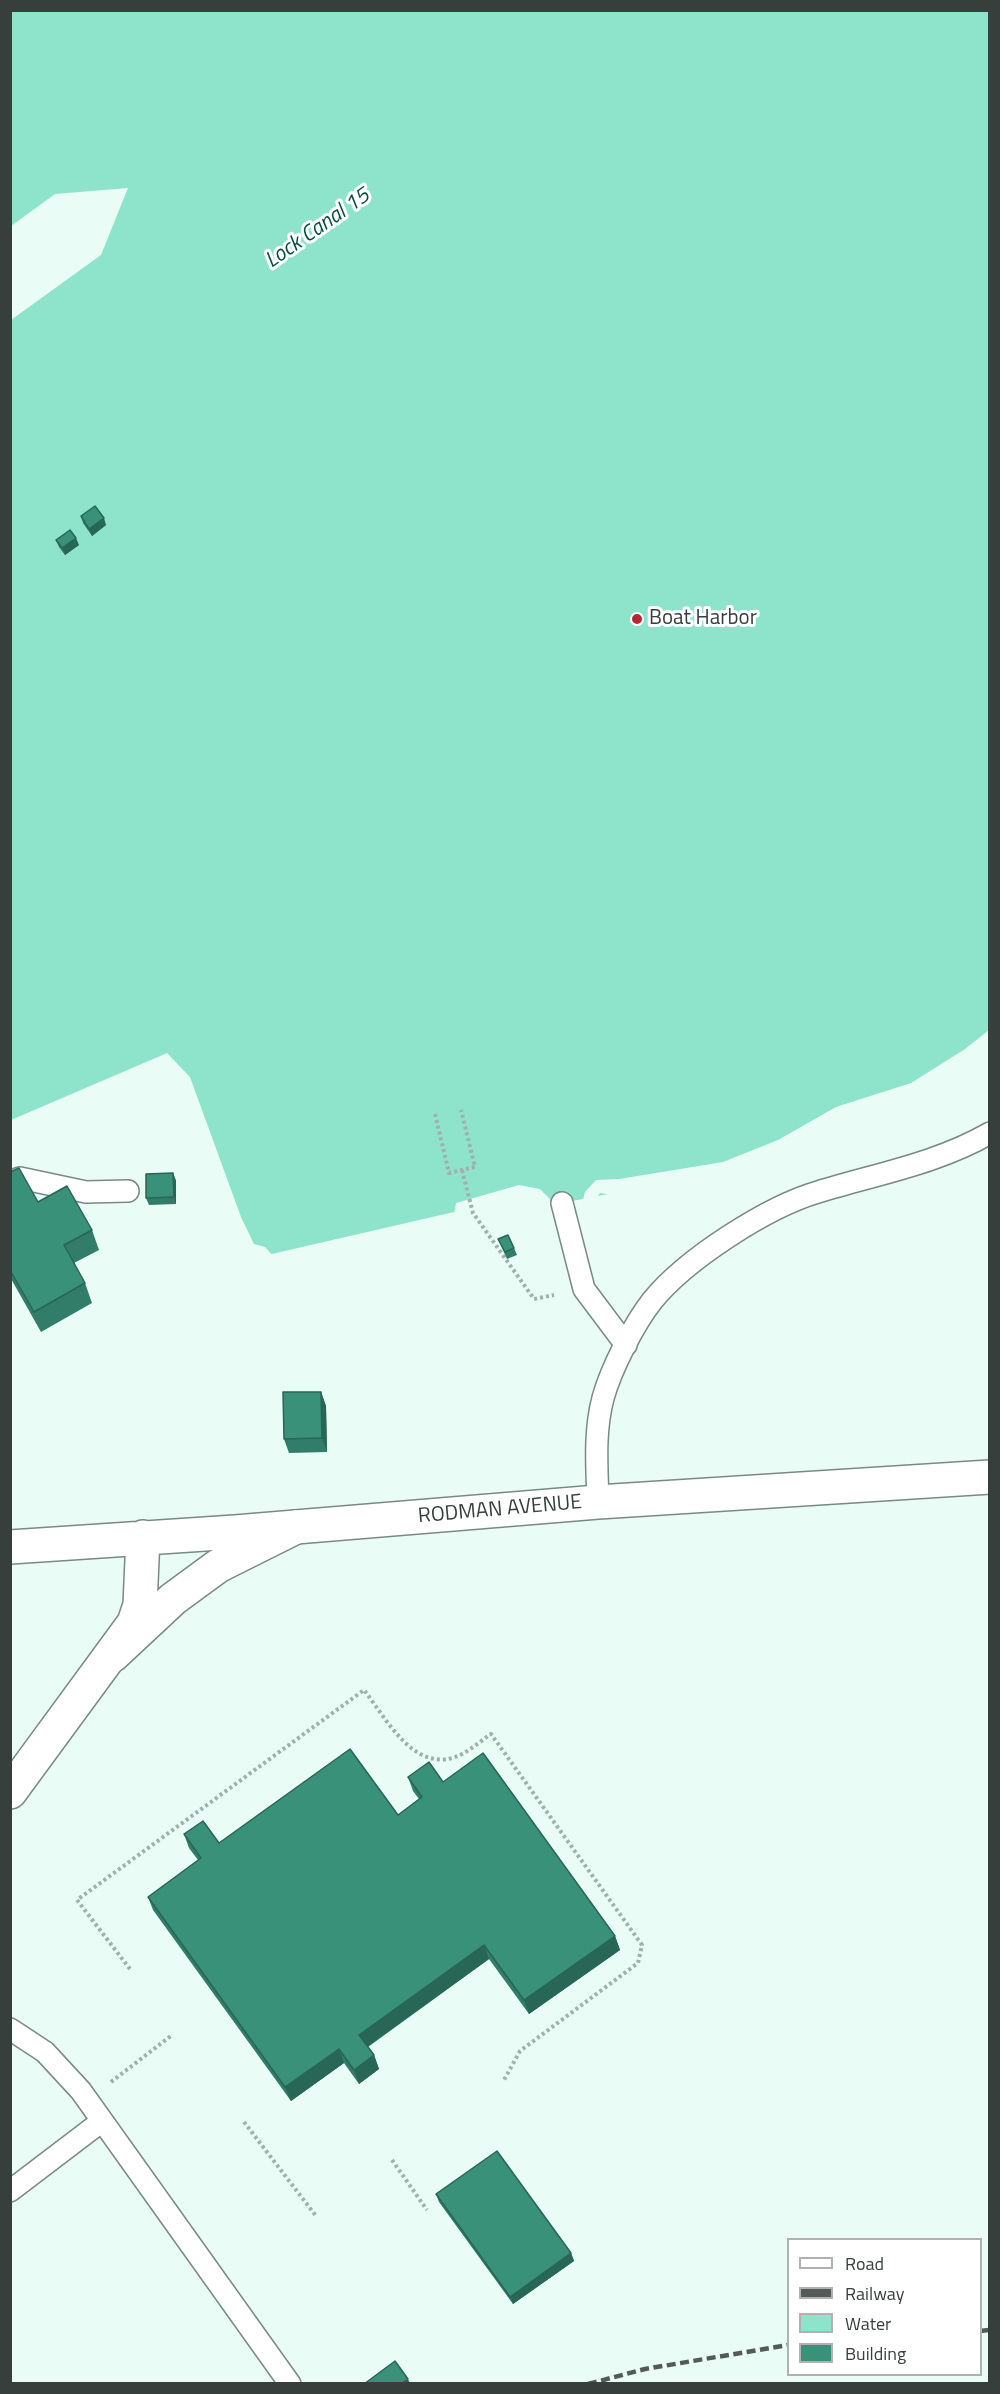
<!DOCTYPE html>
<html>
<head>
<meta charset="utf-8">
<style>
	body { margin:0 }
	#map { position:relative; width:1000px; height:2394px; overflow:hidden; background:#e9fcf5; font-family:"Titillium Web",sans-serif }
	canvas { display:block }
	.frame { position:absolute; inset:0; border:12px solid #373f3c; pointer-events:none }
	.legend { position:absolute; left:787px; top:2238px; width:195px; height:138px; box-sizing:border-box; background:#fff; border:2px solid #afb2b1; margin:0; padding:8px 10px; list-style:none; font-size:18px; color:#373f3c }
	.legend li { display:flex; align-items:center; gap:12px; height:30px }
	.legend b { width:30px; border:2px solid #afb2b1 }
</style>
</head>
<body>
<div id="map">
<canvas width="1000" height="2394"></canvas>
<div class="frame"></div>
<ul class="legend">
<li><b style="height:8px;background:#fff"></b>Road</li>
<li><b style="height:8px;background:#525b58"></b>Railway</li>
<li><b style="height:16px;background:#8de4ca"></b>Water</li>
<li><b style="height:16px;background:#39917a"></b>Building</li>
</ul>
</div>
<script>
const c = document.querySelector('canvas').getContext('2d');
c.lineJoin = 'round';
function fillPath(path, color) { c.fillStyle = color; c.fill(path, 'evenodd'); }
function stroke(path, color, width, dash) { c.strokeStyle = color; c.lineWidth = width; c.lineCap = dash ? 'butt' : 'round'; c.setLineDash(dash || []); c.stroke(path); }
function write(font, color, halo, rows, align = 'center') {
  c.font = font + ' "Titillium Web",sans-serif'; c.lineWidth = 6; c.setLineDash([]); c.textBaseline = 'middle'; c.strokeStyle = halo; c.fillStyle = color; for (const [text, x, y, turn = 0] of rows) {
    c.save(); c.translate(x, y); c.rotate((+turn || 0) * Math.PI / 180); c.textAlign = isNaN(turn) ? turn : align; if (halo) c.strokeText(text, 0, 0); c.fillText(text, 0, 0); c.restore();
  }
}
const water = new Path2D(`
	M11,11H989V1042L953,1070L828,1120L740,1168L552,1205L549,1198L532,1194L237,1262L176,1080L124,1072L11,1129Z`);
const pier = new Path2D(`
	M128,188L101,255L11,320V226L55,194Z
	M989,1030L990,1045L954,1072L829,1122L742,1170L613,1195L600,1193L597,1198L583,1200L585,1192L596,1180L619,1179L723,1162L778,1140L836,1107L911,1083L965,1049Z
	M167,1053L190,1077L241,1217L254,1244L265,1247L274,1257L235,1264L174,1082L125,1075L10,1132L11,1120Z
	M519,1185L540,1189L549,1198L552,1208L547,1201L532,1197L454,1215L456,1203Z`);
const path = new Path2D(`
	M435,1114L449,1173L475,1167L461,1110
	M462,1170L473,1213L534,1299L554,1295
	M130,1969L77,1900L364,1690C388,1721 417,1779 464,1753C473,1748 482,1740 491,1734L642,1945L638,1963L520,2051L504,2080
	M111,2082L172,2035
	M244,2122L316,2216
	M392,2160L427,2210`);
const lane = new Path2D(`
	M10,1182L20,1178L86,1192L128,1191
	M562,1203L584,1289L626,1345
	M598,1502C597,1467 594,1432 603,1398C611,1369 634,1324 652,1301C686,1259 767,1207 818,1192C876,1174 936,1164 990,1133
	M10,2029L45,2052L81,2091L290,2384
	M10,2191L102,2121`);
const street = new Path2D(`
	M10,1547L235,1532L598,1502L990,1477
	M10,1792L134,1623L140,1605L143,1537`);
const secondary = new Path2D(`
	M113,1655L173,1599L218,1566L296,1527`);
const rail = new Path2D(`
	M980,2331L990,2330
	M588,2384L645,2369L788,2345`);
const wall = new Path2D(`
	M81,516L106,525L92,536L83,523Z
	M56,540L79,545L65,555L59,547Z
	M10,1172L38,1202L92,1230L99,1250L74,1263L85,1283L92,1303L41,1332L10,1277Z
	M173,1173L176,1181V1204L149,1205L146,1198Z
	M498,1239L514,1248L517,1255L507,1259Z
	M321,1392L326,1406L327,1452L289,1453L284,1439Z
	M408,1777L443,1782L615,1936L620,1950L529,2014L489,1959L368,2047L374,2055L379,2069L359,2084L344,2063L291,2101L153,1910L148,1897L198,1860L189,1848L184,1834L219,1843L398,1815L419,1799L413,1791Z
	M436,2194L571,2253L574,2261L513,2304L439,2202Z`);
const shadedWall = new Path2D(`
	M104,518L106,525L92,536L89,529Z
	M76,538L79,545L65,555L62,548Z
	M173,1173L176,1181V1204L174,1197Z
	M321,1392L326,1406L327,1452L322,1438Z
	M615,1936L620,1950L529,2014L524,2000Z
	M484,1945L489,1959L364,2049L359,2035Z
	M339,2049L344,2063L291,2101L285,2087Z
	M374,2055L379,2069L359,2084L354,2070Z
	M571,2253L574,2261L513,2304L510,2297Z
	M408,2379L410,2384H401Z`);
const building = new Path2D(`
	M95,506L104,518L89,529L81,516Z
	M70,530L76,538L62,548L56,540Z
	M19,1168L38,1202L67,1186L92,1230L64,1245L85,1283L34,1312L10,1270V1172Z
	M173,1173L174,1197L146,1198V1174Z
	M508,1235L514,1248L505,1252L498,1239Z
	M283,1392H321L322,1438L284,1439Z
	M350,1749L398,1815L422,1797L408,1777L429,1762L443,1782L483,1753L615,1936L524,2000L484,1945L359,2035L374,2055L354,2070L339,2049L285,2087L148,1897L201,1858L184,1834L203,1821L219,1843Z
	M497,2151L571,2253L510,2297L436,2194Z
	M395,2361L408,2379L401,2384H364Z`);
const markers = [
	[637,619,6,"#b72631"]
];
const poiNames = [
	["Boat Harbor",649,619]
];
const streetNames = [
	["RODMAN AVENUE",500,1510,-5]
];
const waterNames = [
	["Lock Canal 15",318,229,-35]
];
fillPath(water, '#8de4ca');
fillPath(pier, '#e9fcf5');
stroke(lane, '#798a84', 24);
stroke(street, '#798a84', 36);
stroke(secondary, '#798a84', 36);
stroke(path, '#a1b0ab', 4, [3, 3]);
stroke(lane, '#fff', 21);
stroke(street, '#fff', 33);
stroke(secondary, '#fff', 33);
stroke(rail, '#525b58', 4.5, [9, 4.5]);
fillPath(wall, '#317d69');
fillPath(shadedWall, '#286655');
fillPath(building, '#39917a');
stroke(building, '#286655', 1.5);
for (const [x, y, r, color] of markers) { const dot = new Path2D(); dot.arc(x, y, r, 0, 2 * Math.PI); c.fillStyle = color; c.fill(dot); stroke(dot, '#fff', 2); }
write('21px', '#373f3c', '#fff', poiNames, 'left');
write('21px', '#373f3c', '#fff', streetNames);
write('italic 22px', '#045141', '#fff', waterNames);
</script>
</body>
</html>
